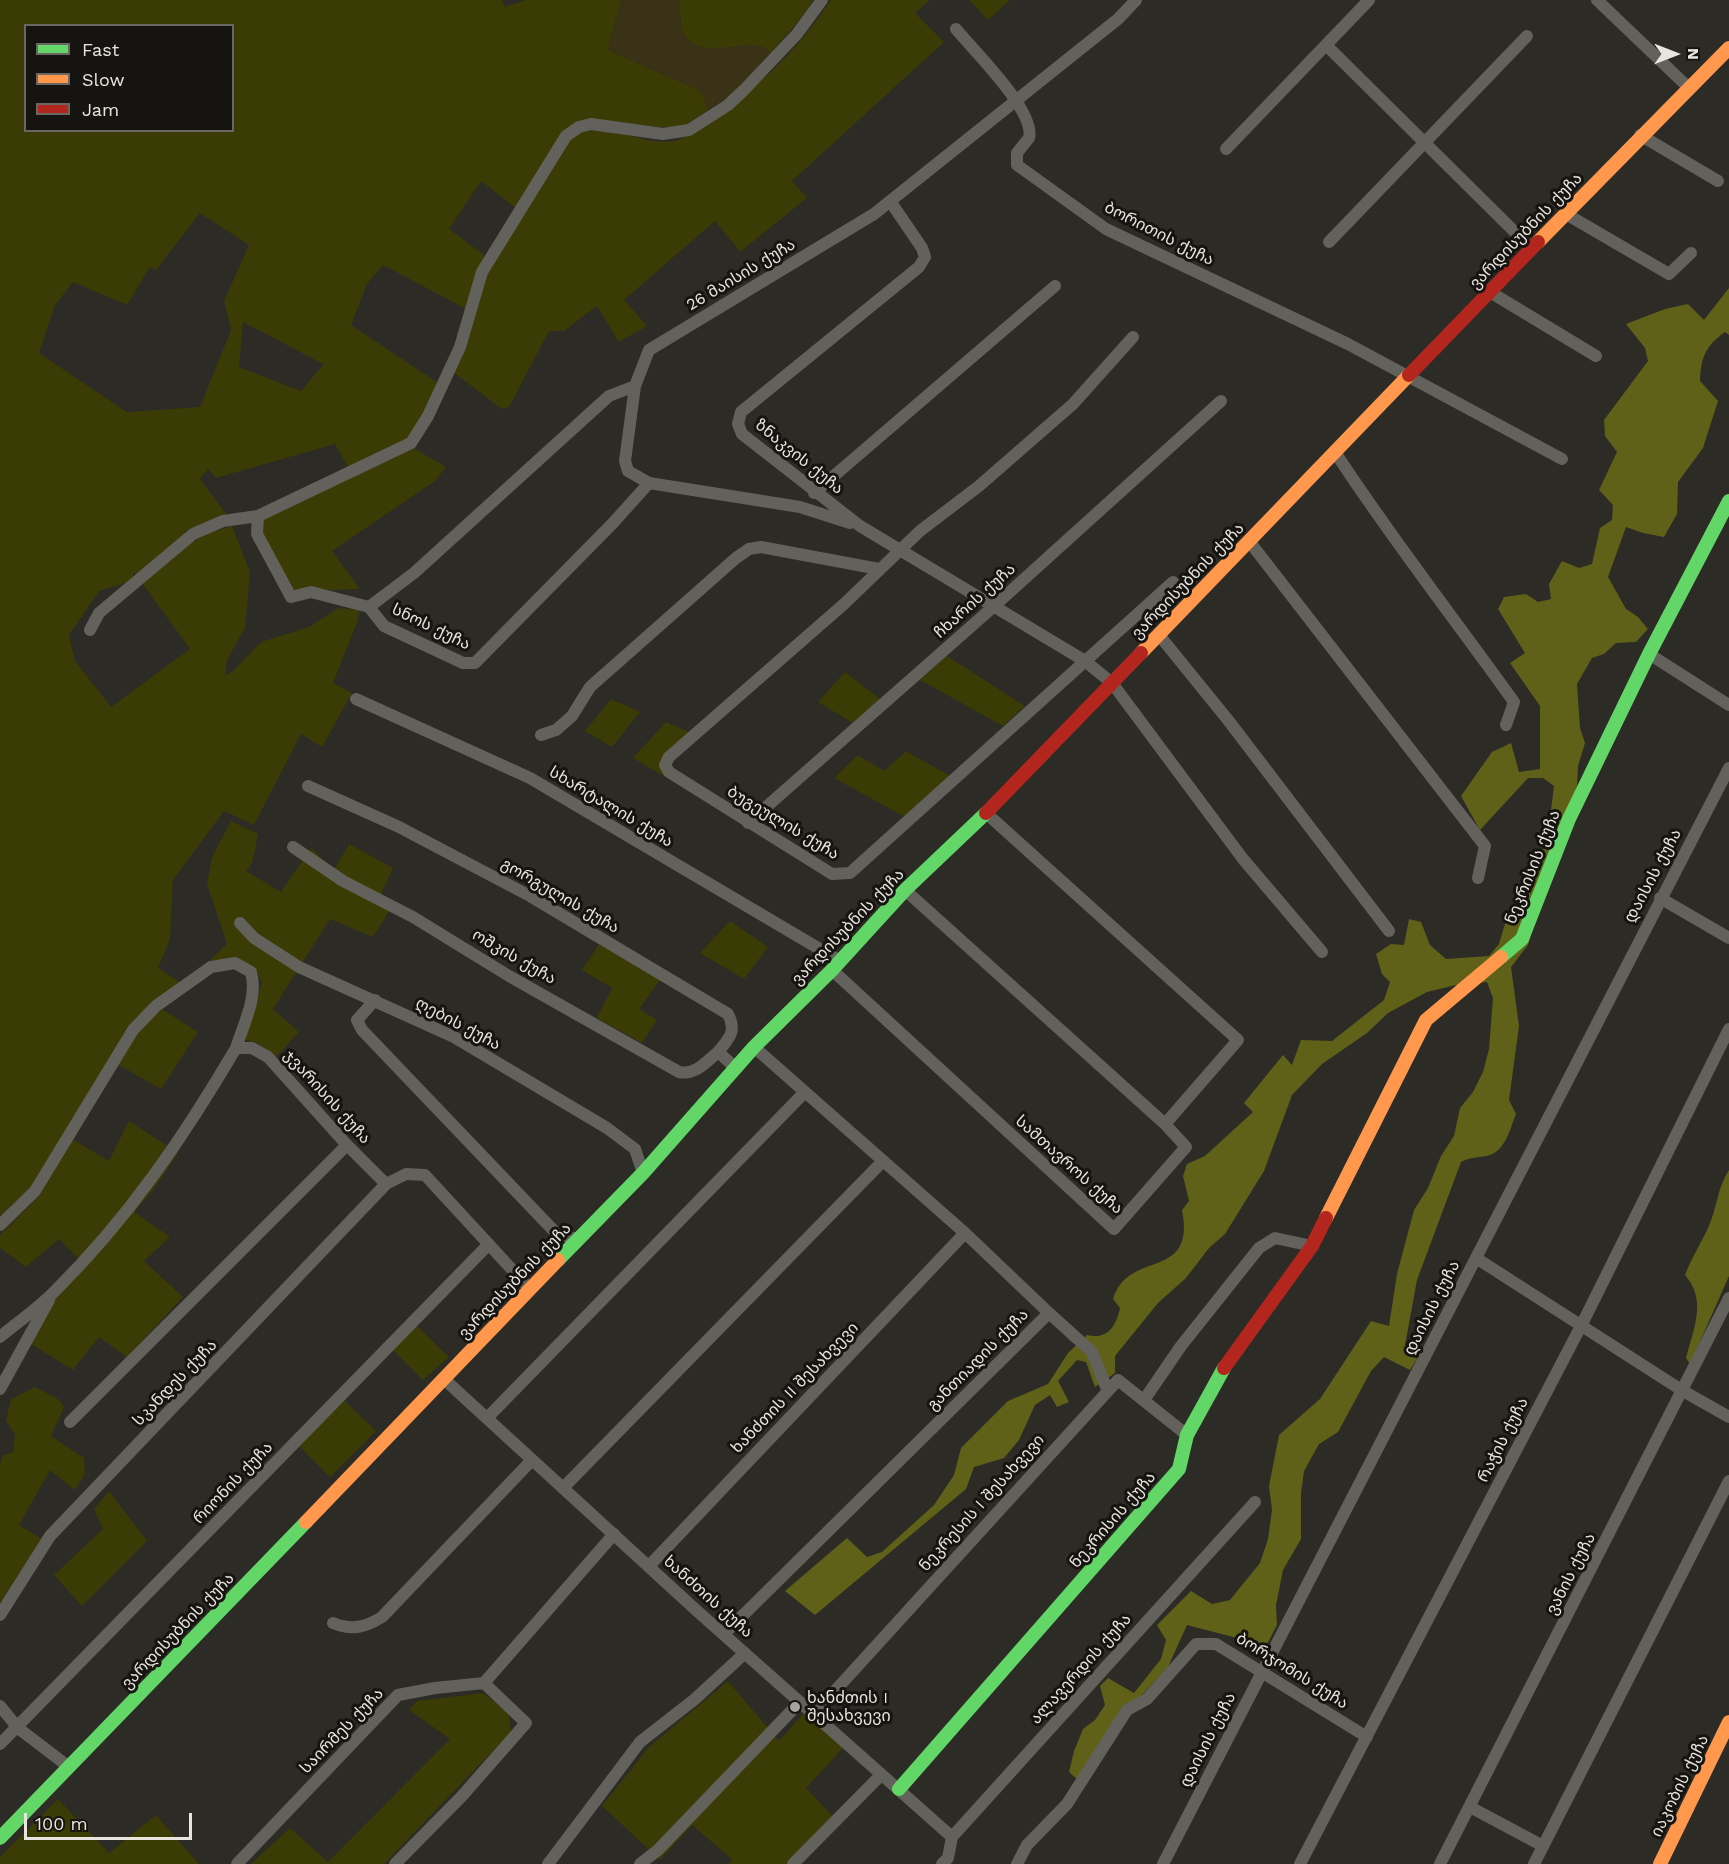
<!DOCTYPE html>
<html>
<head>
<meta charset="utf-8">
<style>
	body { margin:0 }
	#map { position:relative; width:1729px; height:1864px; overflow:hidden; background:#2c2b26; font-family:"Work Sans",sans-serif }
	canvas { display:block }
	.legend { position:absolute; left:24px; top:24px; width:210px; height:108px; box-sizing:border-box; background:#161410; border:2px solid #6a6762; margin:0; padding:8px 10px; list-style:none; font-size:18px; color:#e8e4de }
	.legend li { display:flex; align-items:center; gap:12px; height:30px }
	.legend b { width:30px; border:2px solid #6a6762 }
	.north { position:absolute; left:1645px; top:24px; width:60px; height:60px; -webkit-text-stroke:4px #161410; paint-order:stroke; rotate:90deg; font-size:16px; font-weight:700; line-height:24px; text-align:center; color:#e8e4de }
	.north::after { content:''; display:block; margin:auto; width:21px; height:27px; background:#e8e4de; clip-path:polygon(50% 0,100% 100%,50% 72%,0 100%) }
	.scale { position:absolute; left:24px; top:1813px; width:168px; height:27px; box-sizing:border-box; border:3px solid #e8e4de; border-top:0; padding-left:8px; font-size:18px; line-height:21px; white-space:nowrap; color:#e8e4de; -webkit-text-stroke:4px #161410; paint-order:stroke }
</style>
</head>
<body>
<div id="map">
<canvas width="1729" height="1864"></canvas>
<ul class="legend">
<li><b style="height:8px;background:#63d668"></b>Fast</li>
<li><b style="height:8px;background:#ff974d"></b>Slow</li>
<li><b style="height:8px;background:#b3261e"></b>Jam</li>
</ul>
<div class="north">N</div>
<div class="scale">100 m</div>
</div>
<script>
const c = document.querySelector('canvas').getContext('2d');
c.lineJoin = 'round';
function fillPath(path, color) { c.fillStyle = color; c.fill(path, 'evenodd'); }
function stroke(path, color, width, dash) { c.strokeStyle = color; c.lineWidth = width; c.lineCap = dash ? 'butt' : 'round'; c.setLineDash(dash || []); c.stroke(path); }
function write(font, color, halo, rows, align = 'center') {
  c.font = font + ' "Work Sans","Noto Sans Georgian",sans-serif'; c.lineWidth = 6; c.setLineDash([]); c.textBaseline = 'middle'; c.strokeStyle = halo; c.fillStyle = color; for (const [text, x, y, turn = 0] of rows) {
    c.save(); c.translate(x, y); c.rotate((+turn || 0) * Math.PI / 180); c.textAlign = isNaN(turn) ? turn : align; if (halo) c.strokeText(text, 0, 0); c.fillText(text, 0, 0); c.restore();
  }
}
const green = new Path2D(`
	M0,0H502L505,7L526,0H621L608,50L701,91L708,110L681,128L579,123L517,209L481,181L449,229L484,255L466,309L383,265L367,284L351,325L438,383L427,410L404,442L350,470L335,444L216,478L208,469L200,479L226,514L184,532L191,543L206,534L232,526L250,572L245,628L227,660L225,676L233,671L261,642L309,627L338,608L359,610L358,620L333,683L352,693L322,747L301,734L254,825L224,811L173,880L170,939L158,968L181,983L156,1002L33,1185L0,1216ZM26,26H232V130H26ZM200,213L249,245L224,301L231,330L200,407L127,412L39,353L55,305L73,282L127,305L150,267L156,270ZM243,322L323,364V365L301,391L239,367ZM134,572L190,649L111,707L75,661L69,635L99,591L131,581Z
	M678,0H813L807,11L771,53C768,51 763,46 759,46C736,42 692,62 682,28C679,19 681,9 678,0Z
	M831,0H930L915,13L944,42L792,181L807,198L740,252L715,221L624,300L647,326L619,342L597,306L564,331H549L509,407L502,409L453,372L486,273L568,139C603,115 637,147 675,141C683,139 692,131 699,127C750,97 798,50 831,0Z
	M969,0H1010L988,20Z
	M413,448L446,467L435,481L332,551L360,589C345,589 299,593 290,588L261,536L262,520Z
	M947,656L1025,706L1003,726L920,680Z
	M845,672L881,700L853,723L818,702Z
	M611,699L640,712L612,747L585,731Z
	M666,722L691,733L661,767L665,777L633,758Z
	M906,751L950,776L905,817L834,778L858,755L884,771Z
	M231,821L258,834L252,864L246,871L281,892L311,848L334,870L349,844L393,868L377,903L390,910L373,937L330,919L273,1009L299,1032L276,1057L259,1044L243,1039L262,983L257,970L241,960H210L227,944L207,884L212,857Z
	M730,921L768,947L744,979L700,953Z
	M599,944L660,980L639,1009L657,1020L642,1043L597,1018L612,988L582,970Z
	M162,1009L198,1032L161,1089L117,1064L137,1031Z
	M129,1121L178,1153L153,1190L134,1212L170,1237L144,1261L183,1297L127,1357L99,1337L73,1370L31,1344L53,1299L87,1267L59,1239L26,1267L0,1248V1235L40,1195L72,1139L109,1161Z
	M417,1326L449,1357L423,1380L392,1349Z
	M35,1387L58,1399L64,1407L51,1436L84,1458L85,1474L75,1490L50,1470L19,1525L42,1539L0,1603V1464L3,1455L13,1452L15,1434L6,1421L11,1399Z
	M344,1400L376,1431L330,1477L298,1445Z
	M109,1491L147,1541L82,1606L54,1575L103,1529L94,1509Z
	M728,1681L779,1741L804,1713L843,1748L806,1788L840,1824L801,1864H728L732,1859L692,1825L660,1860L602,1806L649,1747Z
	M483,1693L509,1713L511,1732L384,1864H251L290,1828L328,1862L450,1739L409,1710L417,1701Z
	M58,1799L109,1853L156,1815L199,1864H0V1857Z`);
const forest = new Path2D(`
	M1729,288V335L1725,332C1705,346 1701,358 1700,381L1718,401L1703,448L1678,482L1677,514L1664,537L1643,533L1626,527L1608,577L1626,609L1638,617L1648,629L1636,642L1616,643L1604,654L1592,658L1577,684L1580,728L1585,743L1578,766L1577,786L1528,945L1511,967L1519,1026L1509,1100L1516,1114C1510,1129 1506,1149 1490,1155C1480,1158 1473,1156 1461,1162L1417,1280L1405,1345L1418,1357L1410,1370L1384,1357L1371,1371L1338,1432L1319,1444L1304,1471L1301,1493V1539L1283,1570L1276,1605L1277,1625L1261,1656L1237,1638L1187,1625L1168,1667L1140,1697L1124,1705L1077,1779L1069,1772L1074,1751L1083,1729L1095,1720L1105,1705L1100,1686L1108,1678L1134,1693L1161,1659L1166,1640L1157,1625L1191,1591L1212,1604L1230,1600L1260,1563L1268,1539L1272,1510L1269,1486L1279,1435L1320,1399L1371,1321L1389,1326L1397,1274L1414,1210L1428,1188L1441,1156L1454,1136L1460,1108L1473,1092L1483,1072L1489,1049L1493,998L1487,982L1456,985L1427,992L1388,1013L1367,1033L1322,1064L1292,1095L1264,1171L1225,1234L1209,1248L1186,1278L1158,1303L1115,1356V1373L1095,1387L1086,1362L1077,1360L1058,1381L1069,1402L1057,1407L1050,1395L1035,1405L1019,1440L1004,1458L974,1467L966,1489L815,1615L785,1591L847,1538L867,1557L882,1552L934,1505L954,1475L961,1448L1008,1401L1048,1384L1068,1353L1087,1335C1107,1340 1116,1327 1120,1308L1113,1299C1129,1248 1196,1282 1182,1210L1189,1201L1183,1176L1187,1164L1205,1156L1253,1112L1244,1103L1283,1055L1292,1065L1301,1040L1332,1041L1384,1000L1390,982L1382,974L1376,954L1391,944L1404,945L1409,919L1421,922L1430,945L1446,959L1489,956L1499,944L1507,917L1530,892L1535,863L1547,843L1554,786L1543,778H1528L1480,830L1461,796L1492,752L1511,743L1519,772L1540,769V706L1510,663L1525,653L1498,609L1504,597L1526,594L1538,602L1551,599L1549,584L1562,561L1579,568L1592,564L1600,528L1612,520L1613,505L1599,490L1617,452L1605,436L1604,420L1648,361L1645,348L1626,324L1665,309L1688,304L1704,320Z
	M1729,1170V1276L1690,1364L1686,1358C1694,1328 1707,1300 1685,1275C1692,1257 1700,1245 1708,1228C1717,1209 1717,1188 1729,1170Z`);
const sand = new Path2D(`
	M621,0H678C681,9 679,19 682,28C692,62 736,42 759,46C763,46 768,51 771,53L738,91L708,110L701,91L608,50Z`);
const street = new Path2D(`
	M1597,0L1689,88
	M956,29C974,51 1036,111 1029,138L1017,153V165L1106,229L1348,344L1562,459
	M1327,46L1532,249
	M1640,135L1718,181
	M1226,149L1369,0
	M890,201L922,248L925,257L919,267L741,412L738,424L742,434L860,526L1085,661L1112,683L1243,859L1322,952
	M1566,214L1669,274L1691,253
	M1329,242L1527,36
	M1490,292L1596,356
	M1133,337L1073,404L979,486L920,531L844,604L669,757L665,765L669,772L832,874L850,873L1173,582
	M635,386L609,396L414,573L369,607L384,626L463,663H475L613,523L649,483
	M1335,452C1391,538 1454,618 1514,702L1506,725
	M814,493L1055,286
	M850,523L800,507L649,483L628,471L625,461L635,386L649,350L874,214L1118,19L1136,0
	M1249,541L1485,846L1478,878
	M369,607L311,592L291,597L257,534L258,516L411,443L428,416L460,347L482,272L566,136L579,127L591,124L663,134L689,130L728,105L744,90L797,34L822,0
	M90,630L99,613L193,534L223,521L258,516
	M1159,635L1228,720L1389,931
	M1649,654L1729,705
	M356,699L530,778L840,961
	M541,735L556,730L572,716L590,687L736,558L749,549L761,547L879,569
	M308,786L399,827L530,896L728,1014C737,1031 729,1039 718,1052L736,1068
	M748,823L992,608L1221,401
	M293,847L343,881L413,917L509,976L679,1072C696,1075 706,1062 718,1052
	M905,890L1165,1124
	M1660,898L1729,938
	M240,923L254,938L299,967L454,1037L607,1128L635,1149L643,1173
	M832,970L1114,1229L1186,1147L1165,1124L1238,1040L986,813
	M375,1000L357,1020L362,1030L556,1233L577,1239
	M0,1225L35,1191L133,1030L156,1006L211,967L235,963L251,972C258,997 244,1023 236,1048
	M1476,1258L1683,1391L1729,1417
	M1049,1313L1092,1352L1107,1389
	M0,1337C18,1322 37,1309 53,1293C128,1219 183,1138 236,1048H252L268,1057L347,1145L386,1184L406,1174L425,1175L529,1288
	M444,1379L696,1610L952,1837
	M0,1389L49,1300
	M1144,1400L1181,1346L1259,1248L1275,1238L1312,1246
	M487,1418L804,1093
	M70,1422L347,1145
	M563,1488L882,1162
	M649,1566L965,1233
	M0,1615L50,1536L386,1184
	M333,1623C352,1631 366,1627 382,1617L532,1460
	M724,1634L1049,1313L965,1233L754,1047
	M0,1706L18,1728L69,1767
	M813,1715L1118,1380L1187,1435
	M0,1744L489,1244
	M1470,1807L1543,1846
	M237,1864L398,1695L435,1688L484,1683L614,1534
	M395,1864L462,1796L526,1723L484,1683
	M548,1864L640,1742L695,1699L745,1653
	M640,1864L658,1850L799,1703
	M793,1864L880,1776
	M942,1864L948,1858L952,1837L1255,1502
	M1017,1864L1027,1845L1067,1804L1127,1710L1147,1699L1196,1644H1216L1367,1737
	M1163,1864L1729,768
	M1300,1864L1581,1326L1729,1029
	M1440,1864L1729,1298
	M1534,1864L1729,1481`);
const fast = new Path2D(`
	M1501,957L1522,939L1569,819L1649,654L1729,501
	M558,1260L643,1173L754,1047L832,970L905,890L986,813
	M899,1789L1179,1469L1187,1435L1224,1368
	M0,1838L306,1522`);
const slow = new Path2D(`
	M1538,242L1729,48
	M1141,653L1409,375
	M1326,1218L1426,1020L1501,957
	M306,1522L558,1260
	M1660,1864L1729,1722`);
const jam = new Path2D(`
	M1409,375L1538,242
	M986,813L1141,653
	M1224,1368L1312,1246L1326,1218`);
const markers = [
	[795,1707,6,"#a6a39e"]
];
const streetNames = [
	["ვარდისუბნის ქუჩა",1526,231,-46],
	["ბორითის ქუჩა",1159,234,27],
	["26 მაისის ქუჩა",741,275,-31],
	["ზნაკვის ქუჩა",799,457,39],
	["ვარდისუბნის ქუჩა",1188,581,-46],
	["ჩხარის ქუჩა",975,601,-42],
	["სნოს ქუჩა",431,627,26],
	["სხარტალის ქუჩა",611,807,31],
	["ბუგეულის ქუჩა",783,823,31],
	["ნეკრისის ქუჩა",1533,867,-68],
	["დაისის ქუჩა",1653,876,-62],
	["გორგულის ქუჩა",560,896,30],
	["ვარდისუბნის ქუჩა",848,927,-46],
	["ოშკის ქუჩა",514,957,30],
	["ღების ქუჩა",458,1024,28],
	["ჯვარისის ქუჩა",327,1097,48],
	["სამთავროს ქუჩა",1069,1165,42],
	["ვარდისუბნის ქუჩა",515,1281,-46],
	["დაისის ქუჩა",1432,1308,-63],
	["განთიადის ქუჩა",978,1360,-45],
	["სკანდეს ქუჩა",175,1383,-46],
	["ხანძთის II შესახვევი",795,1388,-46],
	["რაჭის ქუჩა",1503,1440,-63],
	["რიონის ქუჩა",233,1483,-46],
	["ნეკრესის I შესახვევი",982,1503,-48],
	["ნეკრისის ქუჩა",1113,1520,-49],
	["ვანის ქუჩა",1571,1574,-63],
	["ხანძთის ქუჩა",708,1597,42],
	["ვარდისუბნის ქუჩა",178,1631,-46],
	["ალავერდის ქუჩა",1081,1669,-48],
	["ბორჯომის ქუჩა",1292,1671,32],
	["საირმეს ქუჩა",342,1731,-46],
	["დაისის ქუჩა",1208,1740,-63],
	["იაკობის ქუჩა",1680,1786,-64]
];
const poiNames = [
	["ხანძთის I",807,1698],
	["შესახვევი",807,1716]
];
fillPath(green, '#3b3b05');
fillPath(forest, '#606119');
fillPath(sand, '#3a3216');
stroke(street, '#62615c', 12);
stroke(fast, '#63d668', 14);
stroke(slow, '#ff974d', 14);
stroke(jam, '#b3261e', 14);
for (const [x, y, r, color] of markers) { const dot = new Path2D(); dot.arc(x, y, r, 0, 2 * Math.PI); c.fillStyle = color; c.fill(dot); stroke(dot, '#161410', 2); }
write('16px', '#e8e4de', '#161410', streetNames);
write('16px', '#e8e4de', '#161410', poiNames, 'left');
</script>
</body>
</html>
